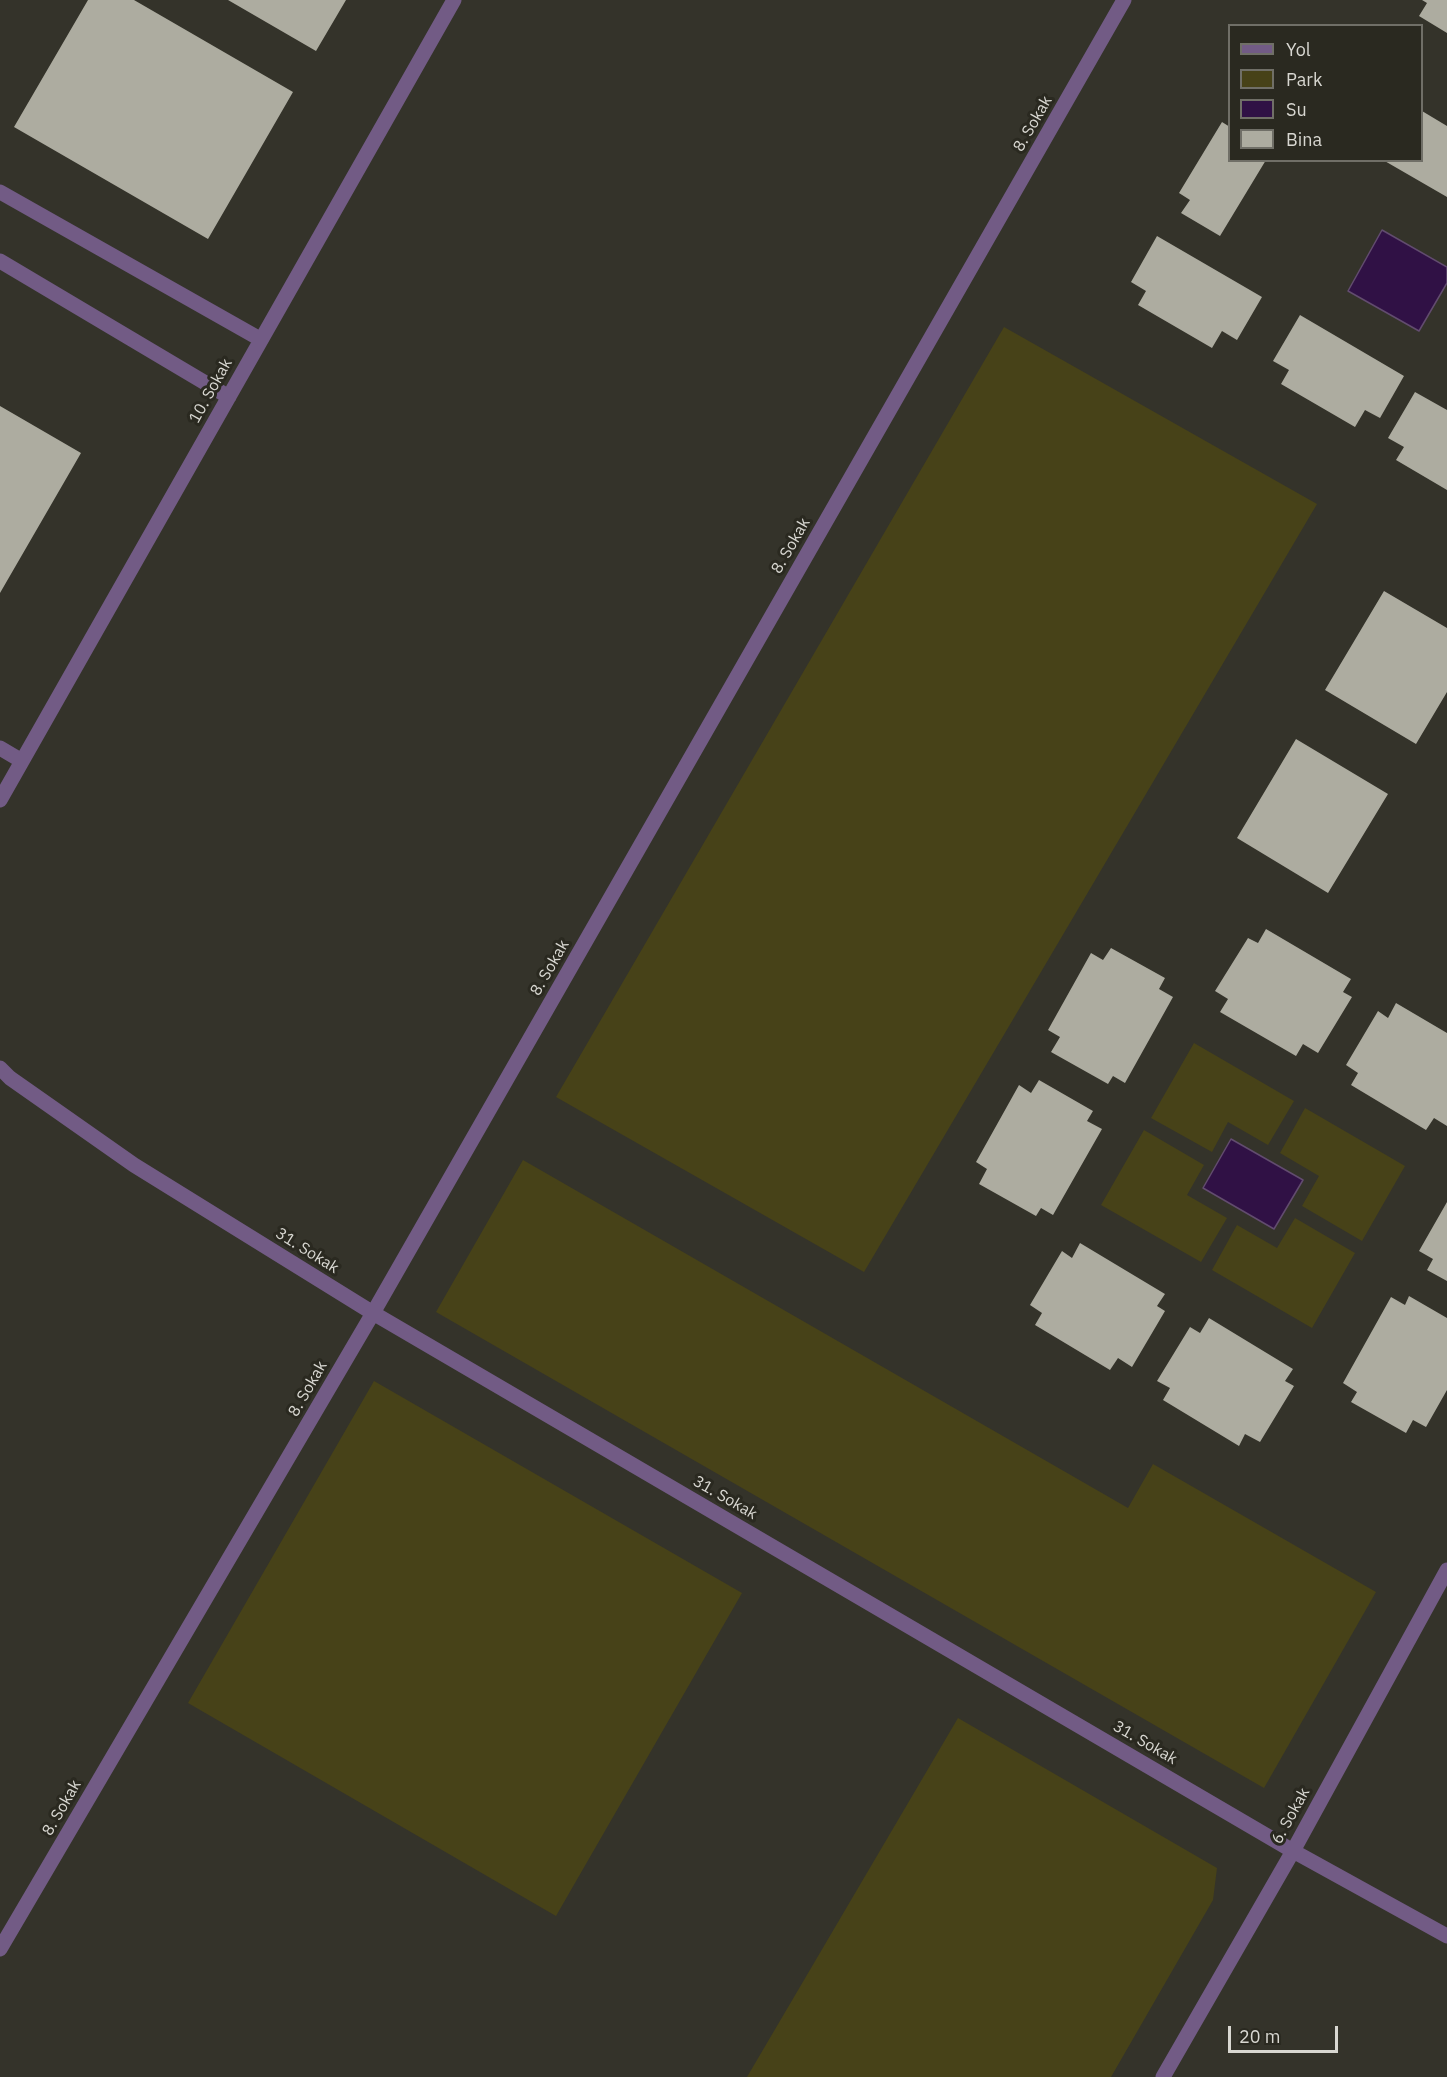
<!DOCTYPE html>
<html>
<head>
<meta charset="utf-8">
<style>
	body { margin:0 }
	#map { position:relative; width:1447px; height:2077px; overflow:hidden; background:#34332a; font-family:"IBM Plex Sans",sans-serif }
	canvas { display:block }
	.legend { position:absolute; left:1228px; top:24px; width:195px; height:138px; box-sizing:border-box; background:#2a2920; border:2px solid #706f67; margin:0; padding:8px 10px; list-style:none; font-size:18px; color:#d8d7d1 }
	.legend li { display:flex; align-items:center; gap:12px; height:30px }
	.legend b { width:30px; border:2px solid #706f67 }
	.scale { position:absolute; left:1228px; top:2026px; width:110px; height:27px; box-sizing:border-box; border:3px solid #d8d7d1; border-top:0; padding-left:8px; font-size:18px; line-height:21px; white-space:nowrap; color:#d8d7d1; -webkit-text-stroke:4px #2a2920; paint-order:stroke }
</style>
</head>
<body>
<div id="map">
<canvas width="1447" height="2077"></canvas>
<ul class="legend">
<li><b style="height:8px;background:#725b85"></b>Yol</li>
<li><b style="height:16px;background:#474218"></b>Park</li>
<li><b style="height:16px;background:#301145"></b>Su</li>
<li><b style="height:16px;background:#adaca0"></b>Bina</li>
</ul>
<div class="scale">20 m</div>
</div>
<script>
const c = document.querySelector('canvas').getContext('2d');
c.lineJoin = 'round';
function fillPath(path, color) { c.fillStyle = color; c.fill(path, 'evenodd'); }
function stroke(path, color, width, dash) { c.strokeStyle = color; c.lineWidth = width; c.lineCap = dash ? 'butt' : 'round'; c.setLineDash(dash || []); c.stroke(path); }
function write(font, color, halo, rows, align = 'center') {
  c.font = font + ' "IBM Plex Sans",sans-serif'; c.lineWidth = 6; c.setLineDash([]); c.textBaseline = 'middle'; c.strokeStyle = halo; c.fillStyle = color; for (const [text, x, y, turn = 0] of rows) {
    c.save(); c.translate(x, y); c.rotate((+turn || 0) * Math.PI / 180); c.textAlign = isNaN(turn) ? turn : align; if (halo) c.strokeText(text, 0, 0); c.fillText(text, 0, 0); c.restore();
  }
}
const green = new Path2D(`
	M1004,327L1317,504L864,1272L556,1097Z
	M1194,1043L1294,1101L1268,1145L1228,1122L1212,1152L1151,1118Z
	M1305,1108L1405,1166L1362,1241L1302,1206L1319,1176L1280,1153Z
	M1144,1130L1204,1165L1187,1195L1227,1218L1201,1262L1101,1205Z
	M523,1160L1128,1508L1153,1464L1376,1592L1264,1788L436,1312Z
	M1295,1218L1355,1253L1312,1328L1212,1270L1237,1225L1277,1248Z
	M374,1381L742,1593L556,1916L188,1703Z
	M958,1718L1217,1868L1213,1900L1111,2077H747Z`);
const water = new Path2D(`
	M1382,230L1447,267V283L1419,331L1348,291Z
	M1231,1139L1303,1180L1274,1229L1203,1188Z`);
const building = new Path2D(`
	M88,0H134L293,92L208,239L14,127Z
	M228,0H346L316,51Z
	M1422,0H1447V33L1419,16L1427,3Z
	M1422,111L1447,126V197L1383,160H1422Z
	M1222,122L1230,127V160H1266L1220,236L1181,213L1190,200L1179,193Z
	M1157,236L1262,297L1237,340L1222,331L1212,348L1138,305L1146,291L1131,282Z
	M1300,315L1404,376L1380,418L1365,410L1355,427L1281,384L1289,370L1273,361Z
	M1415,392L1447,410V490L1396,460L1404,447L1388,438Z
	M0,406L81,453L0,593Z
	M1384,591L1447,628V692L1416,744L1325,690Z
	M1296,739L1388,794L1328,893L1237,838Z
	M1266,929L1351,979L1343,992L1352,997L1318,1053L1303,1044L1296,1056L1220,1012L1228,999L1215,991L1248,938L1258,943Z
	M1111,948L1165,978L1159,989L1173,997L1125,1083L1113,1076L1108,1084L1051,1052L1060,1037L1048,1030L1091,953L1103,960Z
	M1396,1003L1447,1033V1126L1434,1118L1426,1130L1351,1085L1358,1073L1346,1065L1378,1011L1388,1018Z
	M1039,1080L1093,1111L1087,1121L1102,1129L1053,1215L1041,1208L1036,1216L979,1184L987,1169L976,1162L1019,1085L1031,1093Z
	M1447,1202V1281L1427,1270L1433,1259L1419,1251Z
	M1080,1243L1165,1294L1157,1306L1165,1311L1132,1367L1118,1358L1110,1370L1035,1325L1042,1313L1030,1305L1062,1251L1072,1258Z
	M1409,1296L1447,1318V1390L1426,1427L1413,1420L1406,1433L1351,1402L1357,1392L1343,1383L1391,1297L1405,1305Z
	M1209,1318L1293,1369L1285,1381L1294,1386L1260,1442L1245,1434L1239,1446L1163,1400L1170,1388L1157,1381L1190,1327L1200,1333Z`);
const minor = new Path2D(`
	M0,192L260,339
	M0,261L229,397
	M0,748L22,761
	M0,800L454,0
	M0,1068L10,1078L134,1165L373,1313L1293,1851L1447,1936
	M0,1949L373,1313L1124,0
	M1163,2077L1293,1851L1447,1570`);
const streetNames = [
	["8. Sokak",1033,124,-60],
	["10. Sokak",211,391,-61],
	["8. Sokak",791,546,-60],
	["8. Sokak",550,968,-60],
	["31. Sokak",307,1251,32],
	["8. Sokak",308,1389,-60],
	["31. Sokak",725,1498,30],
	["31. Sokak",1145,1743,30],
	["8. Sokak",62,1808,-60],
	["6. Sokak",1291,1816,-61]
];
fillPath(green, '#474218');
fillPath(water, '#301145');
stroke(water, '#624c6f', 1.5);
fillPath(building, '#adaca0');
stroke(minor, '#725b85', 15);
write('16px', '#d8d7d1', '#2a2920', streetNames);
</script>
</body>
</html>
